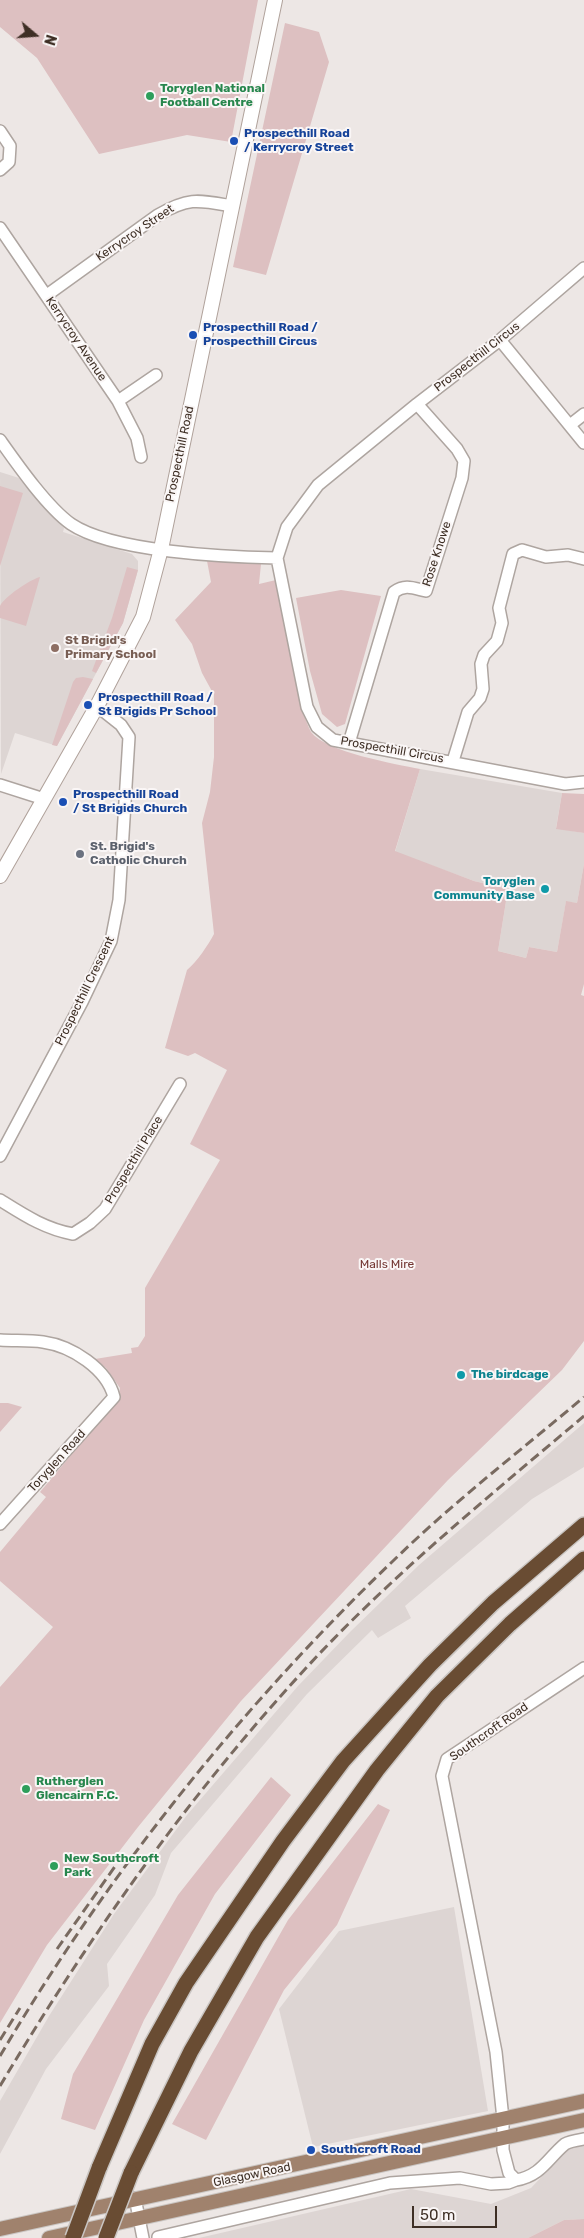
<!DOCTYPE html>
<html>
<head>
<meta charset="utf-8">
<style>
	body { margin:0 }
	#map { position:relative; width:584px; height:2238px; overflow:hidden; background:#ede7e5; font-family:Rubik,sans-serif }
	canvas { display:block }
	.north { position:absolute; left:10px; top:10px; width:50px; height:50px; -webkit-text-stroke:4px #faf6f6; paint-order:stroke; rotate:108deg; font-size:14px; font-weight:700; line-height:20px; text-align:center; color:#3e2f25 }
	.north::after { content:''; display:block; margin:auto; width:18px; height:22px; background:#3e2f25; clip-path:polygon(50% 0,100% 100%,50% 72%,0 100%) }
	.scale { position:absolute; left:412px; top:2206px; width:85px; height:22px; box-sizing:border-box; border:2px solid #3e2f25; border-top:0; padding-left:6px; font-size:15px; line-height:18px; white-space:nowrap; color:#3e2f25; -webkit-text-stroke:4px #faf6f6; paint-order:stroke }
</style>
</head>
<body>
<div id="map">
<canvas width="584" height="2238"></canvas>
<div class="north">N</div>
<div class="scale">50 m</div>
</div>
<script>
const c = document.querySelector('canvas').getContext('2d');
c.lineJoin = 'round';
function fillPath(path, color) { c.fillStyle = color; c.fill(path, 'evenodd'); }
function stroke(path, color, width, dash) { c.strokeStyle = color; c.lineWidth = width; c.lineCap = dash ? 'butt' : 'round'; c.setLineDash(dash || []); c.stroke(path); }
function write(font, color, halo, rows, align = 'center') {
  c.font = font + ' Rubik,sans-serif'; c.lineWidth = 4; c.setLineDash([]); c.textBaseline = 'middle'; c.strokeStyle = halo; c.fillStyle = color; for (const [text, x, y, turn = 0] of rows) {
    c.save(); c.translate(x, y); c.rotate((+turn || 0) * Math.PI / 180); c.textAlign = isNaN(turn) ? turn : align; if (halo) c.strokeText(text, 0, 0); c.fillText(text, 0, 0); c.restore();
  }
}
const built = new Path2D(`
	M0,472L19,478L64,528L63,532L132,554L138,561V570L123,623L57,746L15,733L1,774Z
	M420,769L562,793L556,828L584,833V864L577,903L566,902L557,952L529,947L526,958L498,951L508,889L474,881L395,852Z
	M584,1423V1467L532,1499L405,1606L411,1618L378,1638L372,1630L307,1694L171,1853L155,1895L107,1964L109,1986L46,2069L0,2154V2101L49,2016L114,1914L187,1815L298,1686L350,1632L419,1565Z
	M454,1907L488,2111L313,2147L279,2009L339,1931Z
	M584,2143V2219L564,2220L528,2238H199L411,2189L491,2204L531,2188L570,2147Z`);
const green = new Path2D(`
	M0,0H258L231,142L187,135L99,154L37,58L0,27Z
	M285,23L319,32L329,62L266,275L233,267Z
	M0,486L23,493L0,566Z
	M207,561L261,564L259,584L276,580L303,714C306,719 308,727 311,732C326,752 395,764 420,769L395,851L474,881L508,889L498,951L526,958L529,947L557,952L566,901L577,903L584,864V984L581,995L584,996V1341L562,1370L448,1480L241,1701L138,1827L47,1945L0,2023V1687L53,1627L0,1581V1552L46,1497L40,1492L119,1398L120,1388L106,1368L95,1359L132,1353L131,1348L138,1347L145,1336V1288L220,1160L190,1144L227,1070L195,1053L188,1056L165,1048L187,970C197,962 208,945 214,934L202,823L210,792L214,757V695L202,673L192,644L175,620L211,582Z
	M127,567L138,570L123,623L96,673L92,671L112,618Z
	M40,577L26,626L0,618C0,615 0,609 0,606C4,597 31,579 40,577Z
	M341,590L381,596L345,724L337,727L322,714L310,671L296,598Z
	M83,677L93,679L57,746L52,745L73,682L76,678Z
	M562,793L584,794V833L556,829Z
	M0,1403H8L22,1407L0,1432Z
	M271,1777L291,1795L215,1894L144,2020L95,2130L61,2119L73,2074L178,1895Z
	M378,1804L390,1810L337,1925L284,1990L206,2140L172,2124L288,1920Z
	M584,2219V2238H528L564,2220Z`);
const minor = new Path2D(`
	M0,131L10,146L9,162L0,170
	M0,228L118,401L137,438L141,457
	M584,268L500,340L417,404L318,485L287,527L277,558L307,707L317,727L333,740L565,784L584,782
	M47,295L158,215C189,197 198,200 232,206
	M500,340L584,443
	M118,401L156,375
	M570,425L584,414
	M0,440C17,464 47,507 71,524C112,552 226,557 277,558
	M349,743L394,592C405,584 413,588 426,591L462,478L464,461L457,449L417,404
	M453,761L468,712L480,698L483,689L481,664L484,655L497,641L502,623L499,608L513,554L522,550L546,557L568,555L584,559
	M0,785L44,799
	M0,1156L82,1002L111,941L119,900L129,737L121,725L97,706
	M0,1200C24,1215 45,1229 73,1234L90,1223L105,1209L180,1084
	M0,1340C14,1341 29,1340 43,1342C72,1346 107,1369 114,1397L0,1524
	M584,1668L447,1759L442,1776L496,2052L503,2119V2150L509,2173L516,2180C541,2176 548,2158 565,2144C570,2141 578,2140 584,2139
	M135,2198L143,2238
	M158,2237L390,2183L460,2178L491,2184L508,2183L516,2180`);
const secondary = new Path2D(`
	M0,876L97,706L143,617L161,549L275,0`);
const primary = new Path2D(`
	M0,2229L584,2101
	M49,2238L584,2120`);
const motorway = new Path2D(`
	M99,2168L152,2044L186,1983L283,1841L343,1761L430,1665L493,1603L584,1525
	M131,2173L191,2051L257,1937L377,1770L437,1696L510,1624L584,1559`);
const rail = new Path2D(`
	M57,1949L116,1865
	M0,2040L20,2008
	M0,2056C112,1866 253,1692 414,1541C468,1491 527,1445 584,1397
	M0,2086C93,1930 195,1786 320,1653C401,1568 494,1492 584,1416`);
const motorwayBridge = new Path2D(`
	M73,2238L99,2168
	M106,2238L131,2173`);
const markers = [
	[150,96,5,"#2e9e5b"],
	[234,141,5,"#1a4fb4"],
	[193,335,5,"#1a4fb4"],
	[55,648,5,"#8d6e63"],
	[88,705,5,"#1a4fb4"],
	[63,802,5,"#1a4fb4"],
	[80,854,5,"#6b7280"],
	[545,889,5,"#0f9aa8"],
	[461,1375,5,"#0f9aa8"],
	[26,1789,5,"#2e9e5b"],
	[54,1866,5,"#2e9e5b"],
	[311,2150,5,"#1a4fb4"]
];
const leisureNames = [
	["Toryglen National",160,89],
	["Football Centre",160,103],
	["Rutherglen",36,1782],
	["Glencairn F.C.",36,1796],
	["New Southcroft",64,1859],
	["Park",64,1873]
];
const transitNames = [
	["Prospecthill Road",244,134],
	["/ Kerrycroy Street",244,148],
	["Prospecthill Road /",203,328],
	["Prospecthill Circus",203,342],
	["Prospecthill Road /",98,698],
	["St Brigids Pr School",98,712],
	["Prospecthill Road",73,795],
	["/ St Brigids Church",73,809],
	["Southcroft Road",321,2150]
];
const streetNames = [
	["Kerrycroy Street",135,233,-34],
	["Kerrycroy Avenue",76,339,56],
	["Prospecthill Circus",477,357,-38],
	["Prospecthill Road",180,454,-78],
	["Rose Knowe",437,554,-72],
	["Prospecthill Circus",392,750,10],
	["Prospecthill Crescent",85,991,-64],
	["Prospecthill Place",134,1160,-59],
	["Toryglen Road",57,1461,-48],
	["Southcroft Road",489,1732,-35],
	["Glasgow Road",252,2175,-12]
];
const educationNames = [
	["St Brigid's",65,641],
	["Primary School",65,655]
];
const worshipNames = [
	["St. Brigid's",90,847],
	["Catholic Church",90,861]
];
const cultureNames = [
	["Toryglen",535,882],
	["Community Base",535,896],
	["The birdcage",471,1375,"left"]
];
const parkNames = [
	["Malls Mire",387,1265]
];
fillPath(built, '#ddd5d3');
fillPath(green, '#ddc0c1');
stroke(minor, '#aea5a0', 14);
stroke(secondary, '#b0a29b', 16);
stroke(primary, '#c9c5c2', 16);
stroke(motorway, '#c9c5c2', 18);
stroke(minor, '#fff', 11);
stroke(secondary, '#fff', 14);
stroke(primary, '#a0826d', 14);
stroke(motorway, '#694c33', 15);
stroke(rail, '#796a60', 3, [10, 5]);
stroke(motorwayBridge, '#c9c5c2', 18, []);
stroke(motorwayBridge, '#694c33', 15);
for (const [x, y, r, color] of markers) { const dot = new Path2D(); dot.arc(x, y, r, 0, 2 * Math.PI); c.fillStyle = color; c.fill(dot); stroke(dot, '#faf6f6', 2); }
write('bold 12px', '#27864d', '#faf6f6', leisureNames, 'left');
write('bold 12px', '#164399', '#faf6f6', transitNames, 'left');
write('12px', '#3e2f25', '#faf6f6', streetNames);
write('bold 12px', '#785e54', '#faf6f6', educationNames, 'left');
write('bold 12px', '#5b616d', '#faf6f6', worshipNames, 'left');
write('bold 12px', '#0d838f', '#faf6f6', cultureNames, 'right');
write('12px', '#733632', '#faf6f6', parkNames);
</script>
</body>
</html>
